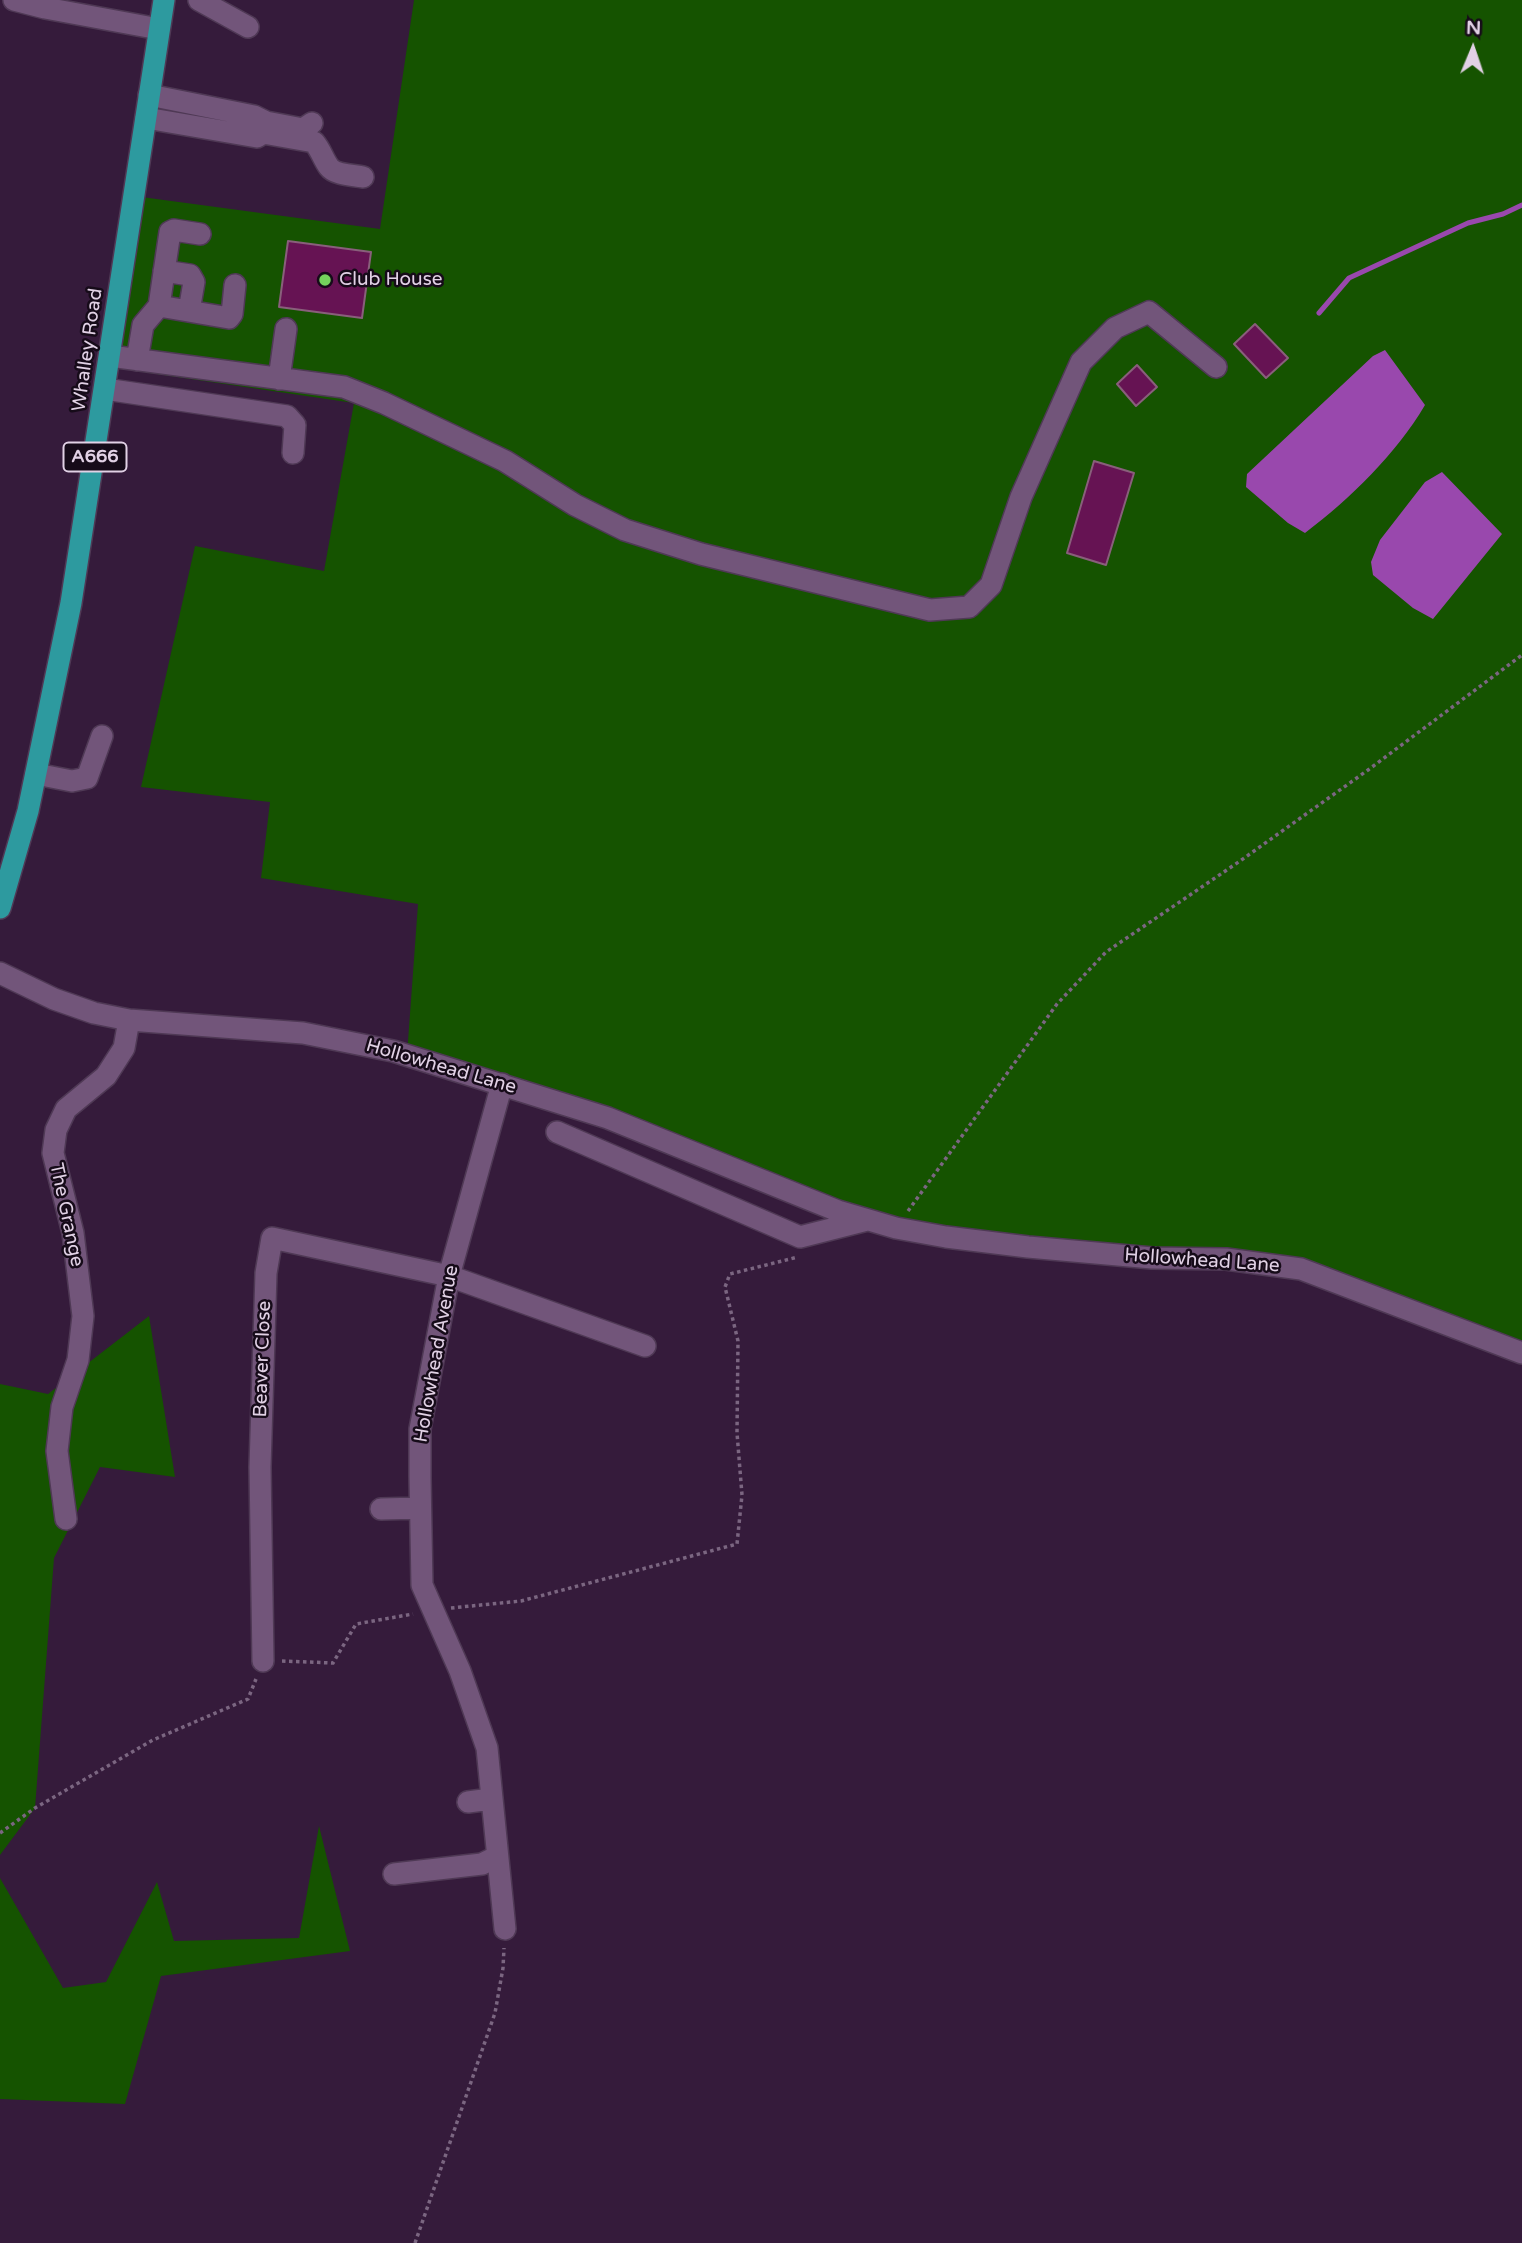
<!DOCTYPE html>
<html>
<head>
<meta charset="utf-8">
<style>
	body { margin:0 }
	#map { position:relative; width:1522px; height:2243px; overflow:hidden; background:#351b3b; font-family:"Varela Round",sans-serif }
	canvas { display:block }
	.north { position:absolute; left:1438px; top:14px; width:70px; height:70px; -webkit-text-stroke:5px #160b19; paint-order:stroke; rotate:2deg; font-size:19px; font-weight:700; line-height:28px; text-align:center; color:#e1d1e5 }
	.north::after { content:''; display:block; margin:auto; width:24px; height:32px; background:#e1d1e5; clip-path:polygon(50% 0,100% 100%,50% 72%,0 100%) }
</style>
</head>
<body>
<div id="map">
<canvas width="1522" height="2243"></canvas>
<div class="north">N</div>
</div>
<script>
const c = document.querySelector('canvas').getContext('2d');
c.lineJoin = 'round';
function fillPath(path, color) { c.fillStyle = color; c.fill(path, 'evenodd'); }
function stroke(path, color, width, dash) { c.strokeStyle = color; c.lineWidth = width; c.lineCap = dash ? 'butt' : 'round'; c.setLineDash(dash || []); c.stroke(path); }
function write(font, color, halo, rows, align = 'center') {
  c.font = font + ' "Varela Round",sans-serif'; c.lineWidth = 5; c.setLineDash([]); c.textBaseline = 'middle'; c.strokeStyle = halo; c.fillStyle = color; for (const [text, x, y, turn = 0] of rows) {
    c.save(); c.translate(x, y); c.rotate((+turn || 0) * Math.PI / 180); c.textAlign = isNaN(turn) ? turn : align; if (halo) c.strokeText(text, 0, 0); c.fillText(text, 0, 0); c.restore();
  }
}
const green = new Path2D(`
	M414,0H1522V1353L1301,1269L946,1237L407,1055L418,904L261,878L270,802L141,787L195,546L324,571L354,403L109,367L134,196L380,229Z
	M149,1316L175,1477L100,1467L54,1558L35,1808L0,1855V1384L48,1394Z
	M319,1826L350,1951L161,1976L125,2104L0,2099V1878L63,1988L106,1982L157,1882L174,1941L299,1938Z`);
const water = new Path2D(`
	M1385,350L1425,405C1396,454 1351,498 1305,533L1288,523L1246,487L1247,474L1373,356Z
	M1442,472L1502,534L1433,619L1413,608L1373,575L1371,562L1380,540L1425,482Z`);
const stream = new Path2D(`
	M1319,313L1349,278L1468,223L1503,214L1522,205`);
const building = new Path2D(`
	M288,241L371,252L362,318L279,307Z
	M1255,324L1288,358L1266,378L1234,344Z
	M1137,365L1157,387L1136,406L1117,384Z
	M1094,461L1134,473L1106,565L1067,553Z`);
const path = new Path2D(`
	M908,1211L1057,1004L1106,952L1240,861L1368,770L1522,655
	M451,1608L521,1601L737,1544L742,1495L737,1433L738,1341L725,1287L730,1274L798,1257
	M282,1661L333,1663L356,1624L413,1614
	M0,1833L35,1808L153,1740L248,1699L256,1679
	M415,2243L495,2013L503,1968L504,1948`);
const minor = new Path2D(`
	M14,0L45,8L159,29
	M199,0L248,27
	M149,95L254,116L266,122L303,129L312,123
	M146,118L257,137L263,133L314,142C321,150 323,159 329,167C335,175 353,175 363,177
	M164,271L190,275L194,282L189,311
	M159,306L170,232L174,230L200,234
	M110,356L344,387L384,403L505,461L575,505L625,530L701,554L930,610L969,607L991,585L1021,497L1081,362L1115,328L1149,312L1216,367
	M137,360L143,325L159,306L229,318L232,314L235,285
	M279,379L286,329
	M105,389L287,416L295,425L293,453
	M36,774L72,781L87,778L102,736
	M0,973L54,999L94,1013L129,1020L303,1033L393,1051L608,1118L838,1211L896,1228L946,1237L1028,1247L1152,1258L1226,1259L1301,1269L1522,1353
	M502,1084L449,1276L420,1429V1477L422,1585L460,1671L487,1748L505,1929
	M557,1132L800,1237L867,1220
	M381,1509L420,1508
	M66,1519L57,1451L62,1407L78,1360L83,1316L73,1233L53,1153L56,1130L66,1109L106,1076L124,1048L129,1020
	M263,1661L260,1467L266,1273L272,1238L449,1276L645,1346
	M468,1802L491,1799
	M394,1874L482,1864L496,1857`);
const highway = new Path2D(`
	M0,908L28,811L71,603L164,0`);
const markers = [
	[325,280,7,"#74d25c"]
];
const shields = [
	[95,457,63]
];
const shieldNames = [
	["A666",95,457]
];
const poiNames = [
	["Club House",339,280]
];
const streetNames = [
	["Whalley Road",88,350,-82],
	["Hollowhead Lane",441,1067,16],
	["The Grange",66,1215,78],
	["Hollowhead Lane",1202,1261,4],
	["Hollowhead Avenue",437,1354,-80],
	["Beaver Close",263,1359,-88]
];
fillPath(green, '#155300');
fillPath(water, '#9948ad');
stroke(stream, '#9948ad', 5);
fillPath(building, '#661353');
stroke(building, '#895f7b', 2);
stroke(minor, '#4f3955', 24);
stroke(highway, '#4f3955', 24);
stroke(path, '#7b6681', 3.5, [3.5, 3.5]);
stroke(minor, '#72557a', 21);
stroke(highway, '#2d9a9f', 21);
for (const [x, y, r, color] of markers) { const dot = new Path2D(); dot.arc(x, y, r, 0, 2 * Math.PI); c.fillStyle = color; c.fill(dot); stroke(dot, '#160b19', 2.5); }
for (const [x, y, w] of shields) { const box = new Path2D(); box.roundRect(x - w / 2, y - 14.5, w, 29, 5); c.fillStyle = '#160b19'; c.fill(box); stroke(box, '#e1d1e5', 2); }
write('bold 18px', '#e1d1e5', null, shieldNames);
write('19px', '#e1d1e5', '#160b19', poiNames, 'left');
write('19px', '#e1d1e5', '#160b19', streetNames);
</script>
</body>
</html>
